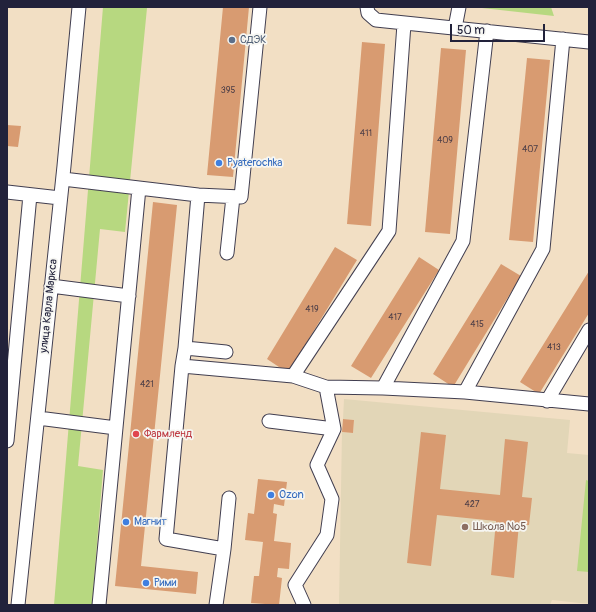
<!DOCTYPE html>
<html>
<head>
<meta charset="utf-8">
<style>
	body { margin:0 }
	#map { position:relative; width:596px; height:612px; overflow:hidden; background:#f2dfc4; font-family:Pangolin,sans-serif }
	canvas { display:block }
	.frame { position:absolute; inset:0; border:8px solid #22223b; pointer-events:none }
	.scale { position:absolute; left:450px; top:24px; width:95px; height:18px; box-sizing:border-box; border:2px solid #22223b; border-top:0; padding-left:5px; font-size:12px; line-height:14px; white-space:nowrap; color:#22223b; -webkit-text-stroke:3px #f6f6f2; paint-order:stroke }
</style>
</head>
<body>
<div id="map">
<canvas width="596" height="612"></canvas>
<div class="frame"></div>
<div class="scale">50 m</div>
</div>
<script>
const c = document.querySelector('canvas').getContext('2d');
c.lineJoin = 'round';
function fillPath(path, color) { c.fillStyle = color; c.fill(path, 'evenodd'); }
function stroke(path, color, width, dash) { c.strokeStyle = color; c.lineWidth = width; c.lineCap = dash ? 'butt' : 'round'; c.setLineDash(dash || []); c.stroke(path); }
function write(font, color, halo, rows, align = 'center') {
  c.font = font + ' Pangolin,sans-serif'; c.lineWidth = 3.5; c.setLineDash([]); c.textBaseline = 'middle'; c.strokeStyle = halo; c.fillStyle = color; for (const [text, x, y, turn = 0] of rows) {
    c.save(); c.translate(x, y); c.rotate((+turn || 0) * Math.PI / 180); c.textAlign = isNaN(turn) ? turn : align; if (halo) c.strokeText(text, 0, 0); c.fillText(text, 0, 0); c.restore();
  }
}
const built = new Path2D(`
	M344,399L570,420L567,453L589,455V604L552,600L550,605H339L342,432L353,433L354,420L343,419Z`);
const green = new Path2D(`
	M103,7L147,8L125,232L100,229L78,466L103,470L92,605H54Z
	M473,7H551L554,16Z
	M586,480L589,481V572L577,571Z`);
const building = new Path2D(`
	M223,7H249L233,177L207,175Z
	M362,42L385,44L371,226L347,224Z
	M441,48L466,50L450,234L425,232Z
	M527,58L550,60L533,242L509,240Z
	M7,125L21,126L18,147L7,146Z
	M153,202L177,205L141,566L198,572L196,594L115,586Z
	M335,247L357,260L288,373L267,359Z
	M419,257L439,270L371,378L351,366Z
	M501,264L521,276L453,387L433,374Z
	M589,271V313L539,394L520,382Z
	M343,419L354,420L353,433L342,432Z
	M421,432L446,435L440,489L500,495L505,439L528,442L522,497L532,498L529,525L519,524L514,578L491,575L496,521L437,515L431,566L407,563Z
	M258,479L287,482L284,506L274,504L273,513L277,514L274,541L291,543L289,569L278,568L277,577L282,578L279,605L251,603L254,576H259L263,542L245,540L248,513L254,514Z`);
const minor = new Path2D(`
	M367,7L368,13L376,20L589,42
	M455,28L459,7
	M63,179L198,195L185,348L182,366L166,539L224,549L216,605
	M7,192L60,198
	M198,195L241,197L260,7
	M227,253L233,197
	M51,286L129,296
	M185,348L226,352
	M182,366L293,376L326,387L383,388L465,392L589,404
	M293,376L389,231L404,24
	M383,388L463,241L487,31
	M465,392L543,249L563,39
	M547,401L589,330
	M38,418L116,428
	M269,421L334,429
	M7,441L30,195
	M224,549L229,498
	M18,605L64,166L79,7
	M99,605L139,188
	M304,605L295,585L327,535L332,499L317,465L334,429L326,387`);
const markers = [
	[232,40,4,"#5c6f8a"],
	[219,163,4,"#3f7fe0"],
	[136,434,4,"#e0444e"],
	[271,495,4,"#3f7fe0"],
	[126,522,4,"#3f7fe0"],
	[465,527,4,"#8d6e63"],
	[146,583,4,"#3f7fe0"]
];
const numberNames = [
	["395",228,91],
	["411",366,134],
	["409",445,141],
	["407",530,150],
	["419",312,310],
	["417",395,318],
	["415",477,325],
	["413",554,348],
	["421",147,385],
	["427",472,505]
];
const serviceNames = [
	["СДЭК",240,40]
];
const shopNames = [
	["Pyaterochka",227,163],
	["Ozon",279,495],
	["Магнит",134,522],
	["Рими",154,583]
];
const streetNames = [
	["улица Карла Маркса",49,306,-84]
];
const healthNames = [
	["Фармленд",144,434]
];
const educationNames = [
	["Школа №5",473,527]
];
fillPath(built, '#e2d6b7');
fillPath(green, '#b7d880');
fillPath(building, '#d89b71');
stroke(minor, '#413e50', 15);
stroke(minor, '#fff', 13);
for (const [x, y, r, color] of markers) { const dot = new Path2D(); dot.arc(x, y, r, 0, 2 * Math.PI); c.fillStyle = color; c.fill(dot); stroke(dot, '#f6f6f2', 1.5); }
write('9px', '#504048', null, numberNames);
write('11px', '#4e5e75', '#f6f6f2', serviceNames, 'left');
write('11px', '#366cbe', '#f6f6f2', shopNames, 'left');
write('11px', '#22223b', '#f6f6f2', streetNames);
write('11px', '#be3a42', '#f6f6f2', healthNames, 'left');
write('11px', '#785e54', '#f6f6f2', educationNames, 'left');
</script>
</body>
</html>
